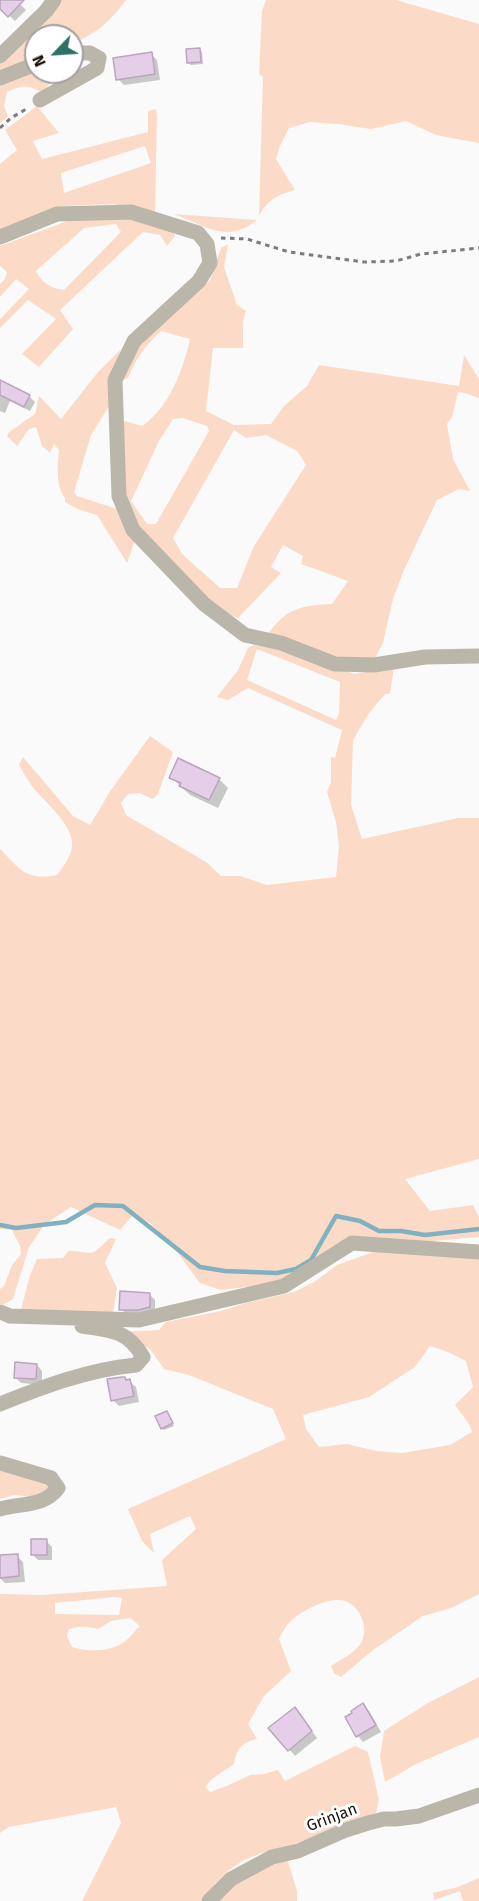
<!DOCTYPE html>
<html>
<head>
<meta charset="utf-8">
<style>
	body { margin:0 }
	#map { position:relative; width:479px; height:1901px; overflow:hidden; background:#fafafa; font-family:"Fira Sans",sans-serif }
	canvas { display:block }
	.north { position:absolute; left:24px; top:24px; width:60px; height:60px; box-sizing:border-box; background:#fff; border:2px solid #a39f9d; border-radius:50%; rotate:245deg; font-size:16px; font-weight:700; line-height:24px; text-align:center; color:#190f09 }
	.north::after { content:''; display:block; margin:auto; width:21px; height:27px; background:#2c7166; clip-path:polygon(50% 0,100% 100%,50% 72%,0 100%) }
</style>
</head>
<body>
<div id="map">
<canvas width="479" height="1901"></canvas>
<div class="north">N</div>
</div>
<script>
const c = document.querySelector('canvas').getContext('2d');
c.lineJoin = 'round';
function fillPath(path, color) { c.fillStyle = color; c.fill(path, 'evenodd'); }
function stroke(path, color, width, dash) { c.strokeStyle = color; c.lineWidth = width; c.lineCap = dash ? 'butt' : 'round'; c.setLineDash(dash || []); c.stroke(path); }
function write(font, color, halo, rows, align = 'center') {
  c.font = font + ' "Fira Sans",sans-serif'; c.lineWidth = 6; c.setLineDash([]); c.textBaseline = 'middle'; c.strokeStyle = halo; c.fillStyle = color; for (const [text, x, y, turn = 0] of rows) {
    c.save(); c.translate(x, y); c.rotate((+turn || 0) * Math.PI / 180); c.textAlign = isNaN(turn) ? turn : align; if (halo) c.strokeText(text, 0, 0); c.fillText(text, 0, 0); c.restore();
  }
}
const green = new Path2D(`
	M59,0H126C110,22 97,33 72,44V36H36V60L0,73V61Z
	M266,0H396L479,24V143L436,135L406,121L371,129L338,124L310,122L289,128L280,146L276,159L295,190C276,195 268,200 259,216L263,77L259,74L262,11Z
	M36,72H60L42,93C27,84 23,85 7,92L4,106L8,117L0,123V83Z
	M37,106L59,133L33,141L42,159L148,132V111L156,109L157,116L155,212L113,204L64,206L0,230V164L17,150L5,130ZM145,146L151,163L64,193L61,173Z
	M173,214L257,220C226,245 206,225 173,214Z
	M117,217L144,221L173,232L175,236L167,246L160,235L143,232L60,310L73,329L39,367L22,354L56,319L28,300L0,328V319L29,289L16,279L0,297V284L5,279L7,272L0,266V246L73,219ZM116,224L121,232L64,290C50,288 42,283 36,271L84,228Z
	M228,244L224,267L237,305L246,311L243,322V348H213L206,411L234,425L271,424L284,406L307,386L319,365L459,386L464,355L479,379V398L465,393L458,392L452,417L447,424L453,459L470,491L459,489L437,500L404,570L393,599L383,643L374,660L341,659L268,634C286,608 303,605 332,604L348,581L301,564L303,556L283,545L271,567L281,573L238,618L227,613L204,599L140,531L123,496L121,420L142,426C169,408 183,370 190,339L161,331C146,345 136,358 128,378L120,381L131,353L210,280L221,248ZM183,418L207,426L209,431L156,524H147L131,501L159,441L173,419ZM234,430L246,438L266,435L297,451L306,465L254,546L237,588H220L182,554L173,538Z
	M121,349L111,380V403L91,435L74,492L77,496L117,509L135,540L127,563L97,515L80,510L65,502V498C55,485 58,465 59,450L54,444L50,453L42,446L36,427L29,429L17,446L7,436L9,432L35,414L39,396L61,419L98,372Z
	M254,645L279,649L355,674L394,666L390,694H385L369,713L353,740L351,805L362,839L458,818H479V1159L405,1179L430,1211L473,1205L479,1217V1237L352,1248L278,1283L221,1290L200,1283L171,1244L150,1223L133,1215L120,1230L71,1207L44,1225L29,1247L13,1299L3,1305L0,1304V1289L4,1286L12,1265L21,1254L20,1246L12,1230L0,1229V849C20,869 26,881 57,875C64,866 73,854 72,842C70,821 43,801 31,785C27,779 23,772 19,765L23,757L73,816L90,825L111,790L150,736L173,752L158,794L153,799L139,793L128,794L121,803L126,815L206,862L221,876H240L267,885L336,877L339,846L336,822L327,792L331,782V757L335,758L342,730L248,688L228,700L217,697L238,670L248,648ZM257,649L340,682L339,714L336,720L247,680Z
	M110,1238L116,1239L105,1263L117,1288L112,1319L21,1310L30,1275L37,1259L63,1258L68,1251C77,1250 86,1255 94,1252C99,1249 105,1242 110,1238Z
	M479,1248V1594L451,1608L423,1616L373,1650L341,1677L334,1673L331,1666C339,1660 351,1655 358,1647C371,1634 362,1606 345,1601C329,1596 300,1611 289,1623C285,1627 282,1633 279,1639L291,1671L264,1696L248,1724L257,1739C241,1743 237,1748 234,1764L212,1779L205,1787L210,1792L227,1786L250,1775L264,1774L278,1770L285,1781L355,1746L368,1752L379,1800L376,1813L286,1847L262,1853L244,1860L229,1870L215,1884L201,1901H82L121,1823L116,1807L9,1827L0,1833V1594L42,1595L167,1586L162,1560L196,1529L190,1516L150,1534L154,1553L142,1541L128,1509L286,1439L273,1409L189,1375L164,1369L150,1349L120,1332L159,1330L166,1322L221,1311L246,1303L294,1292L314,1282L337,1265L373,1252ZM430,1346L448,1352L466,1361L473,1387L455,1405L469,1424L472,1432L450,1445L402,1453L376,1451L347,1444L319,1447L306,1429L303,1415L369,1397L415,1367ZM114,1597L122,1598L119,1615L55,1614V1603ZM130,1618L140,1626C134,1631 129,1639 123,1643C108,1652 88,1652 72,1647L67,1636L69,1629C80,1626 87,1626 98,1629L111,1621Z
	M0,1470L49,1483L51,1491L41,1498L14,1495L0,1499Z
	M479,1677V1737L416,1764L385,1782L380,1757L384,1731L426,1704Z
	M287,1858L297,1891V1901H217L234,1882Z
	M479,1878V1901H463L460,1891L434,1900L433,1893L458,1887Z`);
const shadow = new Path2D(`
	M0,0H16L26,10L15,21L0,7Z
	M200,50L202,52L203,64L191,65L188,62Z
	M151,54L157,60L160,80L124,85L118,79Z
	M0,382L29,396L35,402L30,411L10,401L5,413L0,411Z
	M171,777L219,779L228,788L218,808L190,795Z
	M149,1294L155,1300V1313L127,1315L121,1309Z
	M37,1365L42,1371V1385L21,1383L15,1377Z
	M125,1378L136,1387L139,1402L119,1406L113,1400Z
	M167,1413L174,1426L164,1430L162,1428Z
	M46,1541L52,1547V1560H38L32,1554Z
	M17,1556L23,1562L25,1582L5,1583L0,1578V1557Z
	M363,1705L369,1711L381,1732L363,1742L358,1736Z
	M300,1715L317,1738L295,1756L271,1728Z`);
const stream = new Path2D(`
	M0,1225L16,1228L66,1222L95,1205L123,1206L200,1267L225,1271L277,1273L296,1269L311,1260L336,1216L360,1221L379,1231H401L425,1235L479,1229`);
const building = new Path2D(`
	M0,0H24L8,17L0,9Z
	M200,48L201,62L187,63L186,49Z
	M152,52L155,74L116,80L113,58Z
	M0,380L30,395L24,407L0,395Z
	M178,758L220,778L209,800L179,786L181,783L169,778Z
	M120,1291L150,1293V1307L138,1310H119Z
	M15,1362L37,1364L36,1379L14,1378Z
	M122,1377H125L126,1380L130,1379L134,1396L111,1401L107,1379Z
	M167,1411L173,1423L161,1429L155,1416Z
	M31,1539H47V1555H31Z
	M18,1554L19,1576L0,1578V1555Z
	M363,1703L376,1725L356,1737L345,1717L352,1713L351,1711Z
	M295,1707L312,1731L288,1751L268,1728Z`);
const path = new Path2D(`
	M0,128L11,118L28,108
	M221,238L247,239L289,252L364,262L396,261L421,254L479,248`);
const minor = new Path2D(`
	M0,56L46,11L54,0
	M0,78L36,64
	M40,100L97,68L99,58L90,53H72
	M0,237L57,214L131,212L198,233L207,244L210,263L199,281L134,341L115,380L119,496L133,530L204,604L245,635L281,643L335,664L374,665L425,657L479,656
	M0,1312L10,1316L139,1320L284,1286L352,1243L479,1252
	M0,1404C45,1386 87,1370 136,1365L143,1357C128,1330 110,1330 82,1326
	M0,1463L51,1478L58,1488C44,1507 21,1503 0,1509
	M209,1901L231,1879L272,1857L298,1851L346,1830L368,1823L384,1819H396L419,1816L479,1795`);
const streetNames = [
	["Grinjan",332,1818,-21]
];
fillPath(green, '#fbdbc7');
fillPath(shadow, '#0003');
stroke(stream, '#81b1c1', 4.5);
fillPath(building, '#e5cfe8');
stroke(building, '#baa5bd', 1.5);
stroke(path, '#807b78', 3, [4.5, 4.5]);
stroke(minor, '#bab7aa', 15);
write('16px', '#190f09', '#fff', streetNames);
</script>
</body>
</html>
